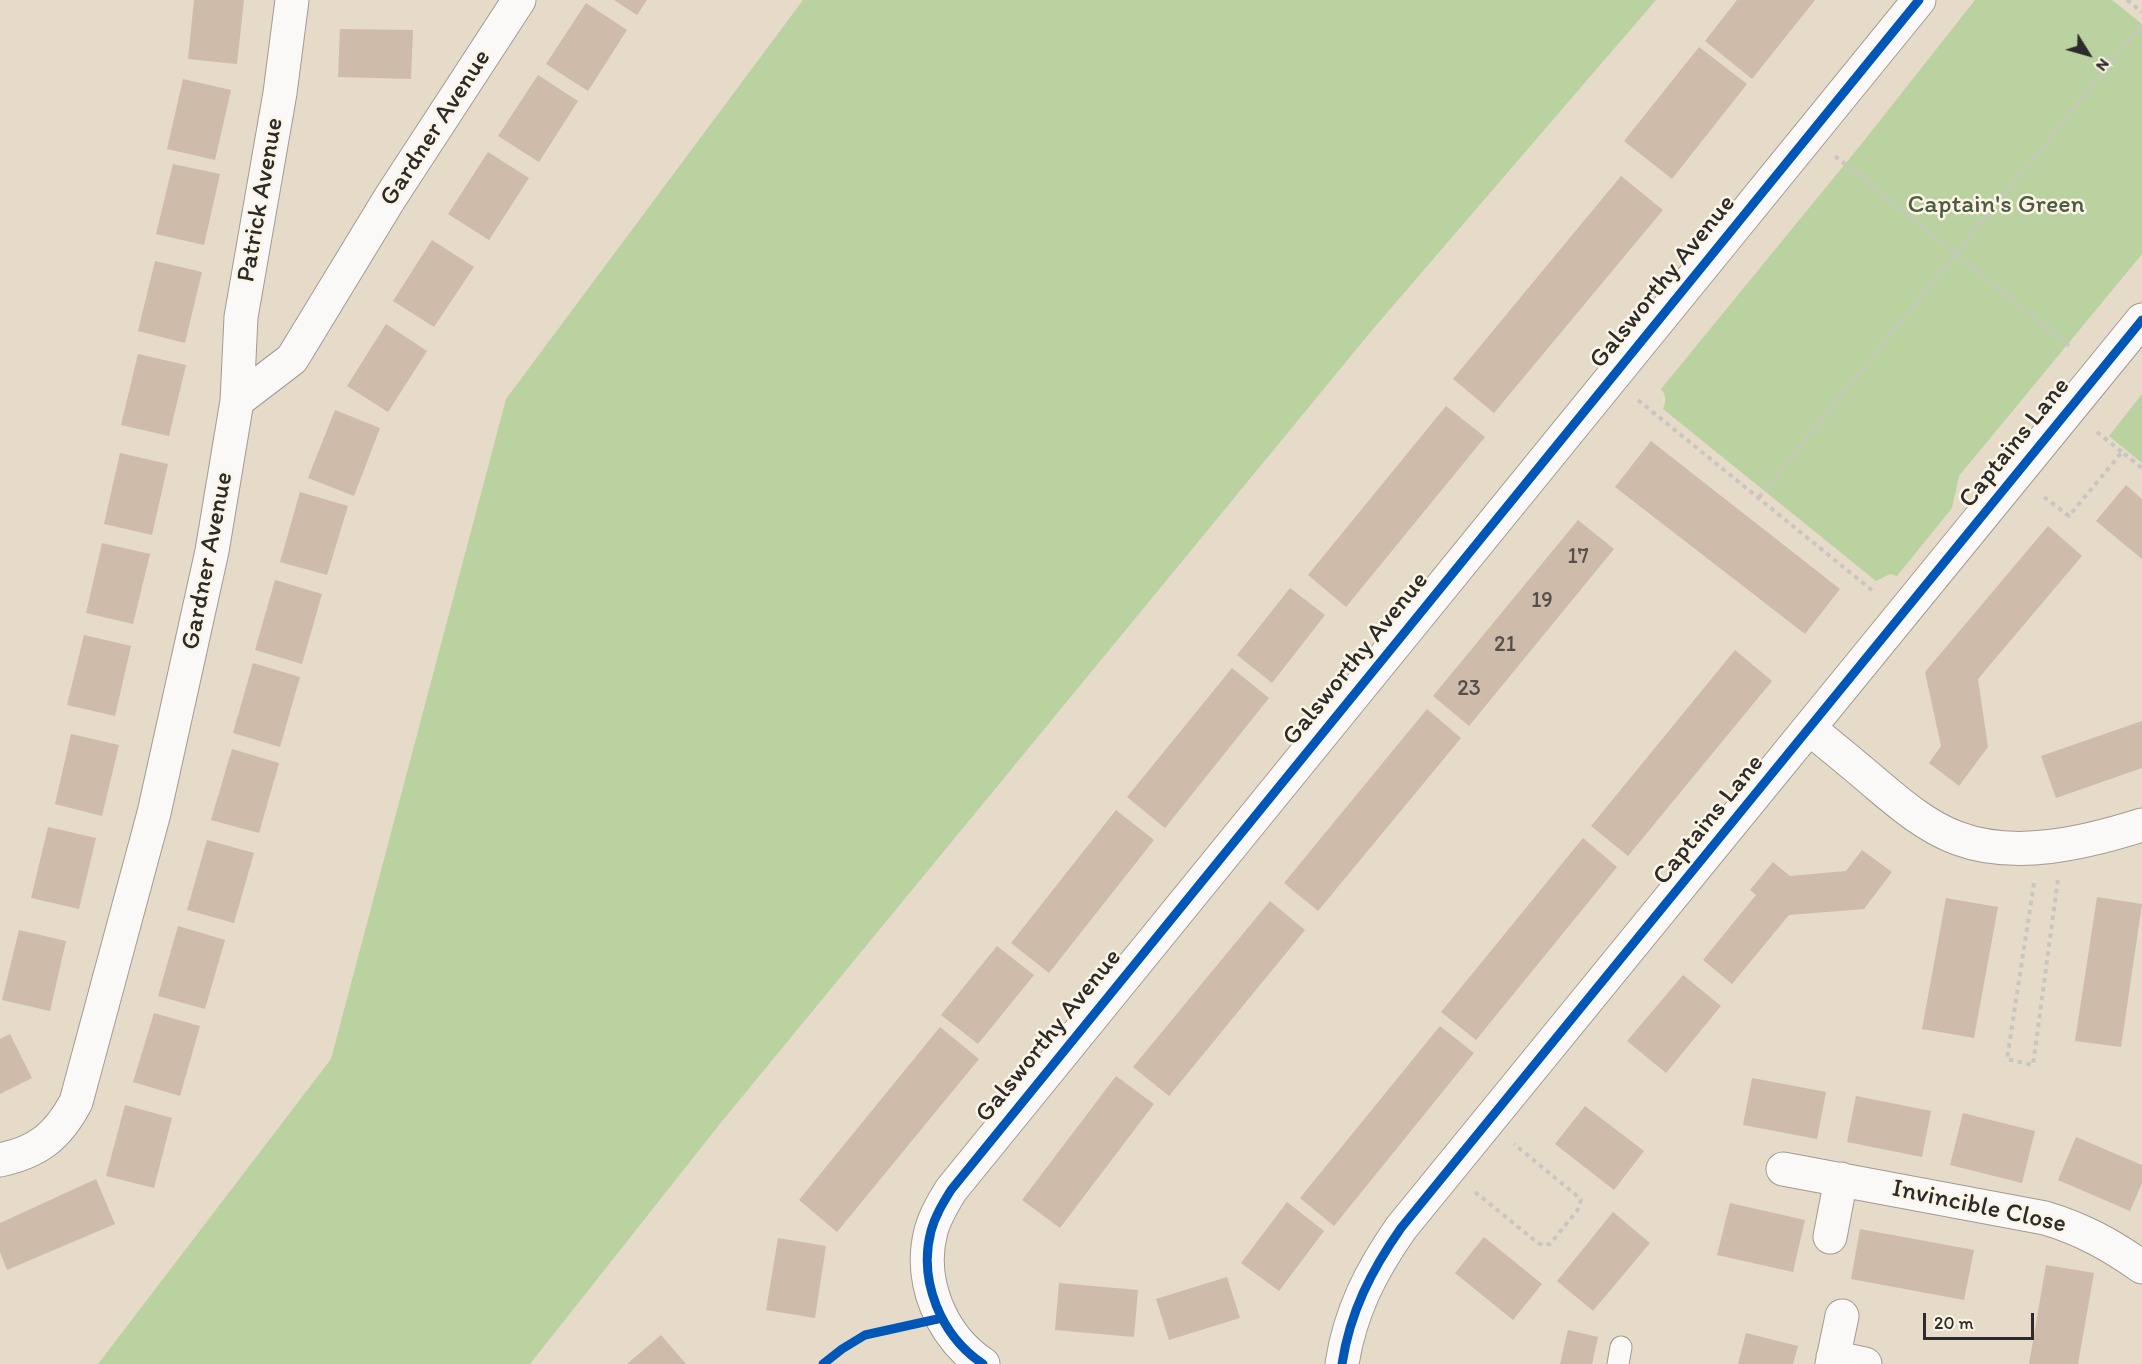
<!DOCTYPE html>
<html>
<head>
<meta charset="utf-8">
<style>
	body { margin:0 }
	#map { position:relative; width:2142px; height:1364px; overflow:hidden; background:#e6dac9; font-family:Itim,sans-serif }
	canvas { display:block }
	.north { position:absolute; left:2058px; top:24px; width:60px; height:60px; -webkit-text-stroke:4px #fcf5e5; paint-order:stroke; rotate:127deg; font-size:16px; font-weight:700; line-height:24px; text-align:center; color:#2b2b2b }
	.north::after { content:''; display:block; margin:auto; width:21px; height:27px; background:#2b2b2b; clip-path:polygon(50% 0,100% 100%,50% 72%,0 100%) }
	.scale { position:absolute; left:1923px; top:1313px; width:111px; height:27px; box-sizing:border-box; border:3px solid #2b2b2b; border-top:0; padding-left:8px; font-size:18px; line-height:21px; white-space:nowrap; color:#2b2b2b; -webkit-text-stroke:4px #fcf5e5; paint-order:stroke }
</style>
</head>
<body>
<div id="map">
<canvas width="2142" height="1364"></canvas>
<div class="north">N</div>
<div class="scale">20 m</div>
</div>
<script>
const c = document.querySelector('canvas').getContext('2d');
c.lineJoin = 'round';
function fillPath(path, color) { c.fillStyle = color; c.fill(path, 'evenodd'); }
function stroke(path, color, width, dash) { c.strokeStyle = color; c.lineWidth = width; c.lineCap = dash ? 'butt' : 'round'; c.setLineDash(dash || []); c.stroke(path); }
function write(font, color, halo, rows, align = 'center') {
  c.font = font + ' Itim,sans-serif'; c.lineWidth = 5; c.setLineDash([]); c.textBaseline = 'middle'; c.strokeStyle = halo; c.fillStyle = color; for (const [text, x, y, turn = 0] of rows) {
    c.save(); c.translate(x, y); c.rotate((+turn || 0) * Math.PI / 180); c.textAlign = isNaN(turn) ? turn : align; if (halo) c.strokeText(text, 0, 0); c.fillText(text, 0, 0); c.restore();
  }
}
const green = new Path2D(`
	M803,0H1656L1373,329L723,1120L530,1364H98L331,1059L506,399Z
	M1975,0H2112L2142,24V254L1959,476L1952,508L1897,576L1890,574L1876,581L1663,409C1666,401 1667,396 1661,389L1863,142Z
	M2142,394V463L2109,436Z`);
const building = new Path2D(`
	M194,0H244L237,64L188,59Z
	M614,0H647L637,15Z
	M1737,0H1815L1752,79L1705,41Z
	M586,3L627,30L588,91L546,64Z
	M340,29L413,30L411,79L338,77Z
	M1699,47L1747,84L1672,179L1624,141Z
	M538,75L578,101L539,162L498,136Z
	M183,79L231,90L215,160L167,149Z
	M488,152L529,178L489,240L448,214Z
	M173,164L220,174L204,245L156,234Z
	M1621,176L1663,210L1494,413L1453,379Z
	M432,240L474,267L434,327L393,301Z
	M155,261L202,272L185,343L138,331Z
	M386,324L427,351L388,412L347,386Z
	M138,354L186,365L169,436L121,425Z
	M1446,406L1485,437L1346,607L1308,575Z
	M335,410L380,428L354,496L308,478Z
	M1651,441L1840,589L1805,634L1615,487Z
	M120,453L168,464L152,535L104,524Z
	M2126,485L2142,499V559L2096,521Z
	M300,492L348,506L327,575L280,562Z
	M1578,520L1614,549L1469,726L1433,696Z
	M2048,526L2082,556L1978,679L1988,747L1959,786L1929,763L1941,746L1925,672Z
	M102,543L150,554L133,624L86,613Z
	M275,580L322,594L302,664L255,650Z
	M1290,588L1325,615L1272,683L1237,655Z
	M84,635L131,646L115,716L67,705Z
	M1735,650L1772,681L1628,856L1591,826Z
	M253,663L300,677L280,747L233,733Z
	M1232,668L1269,698L1165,828L1127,797Z
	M1427,709L1461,738L1318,911L1284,883Z
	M2142,721V768L2056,798L2041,756Z
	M71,734L119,745L102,816L55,804Z
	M232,749L279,763L259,833L211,820Z
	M1116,810L1154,840L1049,973L1011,943Z
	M48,827L96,838L79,909L31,898Z
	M1583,838L1617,867L1476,1040L1441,1012Z
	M207,840L254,853L234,923L187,910Z
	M1862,850L1892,872L1864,909L1789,915L1732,984L1703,960L1756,895L1750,890L1773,862L1790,876L1846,871Z
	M2097,897L2142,904L2121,1047L2075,1041Z
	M1946,898L1998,907L1974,1038L1922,1029Z
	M1270,901L1305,930L1169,1096L1133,1067Z
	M178,926L225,940L205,1009L158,996Z
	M19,930L66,941L50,1011L2,1000Z
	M997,946L1034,975L978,1044L941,1015Z
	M1683,975L1721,1006L1666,1073L1627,1041Z
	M154,1013L200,1026L180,1096L133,1082Z
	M1440,1026L1474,1053L1334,1226L1300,1198Z
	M940,1027L979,1059L837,1232L799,1200Z
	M10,1034L32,1078L0,1094V1039Z
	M1116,1076L1154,1104L1060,1228L1022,1200Z
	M1752,1078L1826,1092L1817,1139L1743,1125Z
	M1856,1096L1931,1111L1922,1157L1847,1142Z
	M125,1105L172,1118L154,1188L106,1176Z
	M1585,1106L1644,1151L1614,1190L1555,1144Z
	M1963,1113L2035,1131L2022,1183L1950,1165Z
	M2076,1137L2142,1165V1183L2130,1211L2058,1180Z
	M96,1179L115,1224L7,1270L0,1252V1223Z
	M1287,1202L1324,1231L1279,1291L1241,1263Z
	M1730,1203L1805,1220L1793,1272L1717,1255Z
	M1613,1212L1650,1243L1593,1311L1557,1281Z
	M1860,1229L1974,1250L1964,1300L1851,1279Z
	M1484,1237L1542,1284L1513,1320L1455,1273Z
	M778,1238L826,1246L815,1318L766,1310Z
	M2046,1265L2094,1273L2078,1364H2029Z
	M1227,1277L1240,1318L1169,1340L1156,1299Z
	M1059,1283L1138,1290L1134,1337L1055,1330Z
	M1568,1330L1598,1337L1592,1364H1560Z
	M1746,1333L1798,1346L1793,1364H1738Z
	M661,1335L686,1364H627Z`);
const path = new Path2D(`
	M2127,0L2142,12
	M1835,156L2072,348
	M1638,400L1874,592
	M2097,432L2122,452
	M1759,497L2142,24
	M2044,497L2069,516L2122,452L2142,468
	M2034,883L2007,1059L2033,1065L2058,879
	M1475,1192L1538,1243L1543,1245L1550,1244L1577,1211L1581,1200L1576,1195L1514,1144`);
const service = new Path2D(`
	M1618,1364L1621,1347`);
const minor = new Path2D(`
	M237,401L241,317L280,93L292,0
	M1810,729C1831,746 1853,764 1874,782C1899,803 1925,826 1957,838C2015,860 2085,843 2142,825
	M0,1160C38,1152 58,1136 76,1102L154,813L212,551L237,401L292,359L390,198L519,0
	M1783,1169L2045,1218C2082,1229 2111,1245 2142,1267
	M1830,1237L1841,1179
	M1833,1357L1865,1364
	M983,1364C941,1336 918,1281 931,1231C935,1216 943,1203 951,1190L1919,0
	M1342,1364C1350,1312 1371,1271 1401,1228L2142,320
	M1832,1364L1842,1316`);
const cycleway = new Path2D(`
	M823,1364L842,1349L865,1335L942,1318
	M983,1364C941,1336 918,1281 931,1231C935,1216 943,1203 951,1190L1919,0
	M1342,1364C1350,1312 1371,1271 1401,1228L2142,320`);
const numberNames = [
	["17",1578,557],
	["19",1542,601],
	["21",1505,645],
	["23",1469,689]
];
const streetNames = [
	["Gardner Avenue",436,128,-57],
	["Patrick Avenue",261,200,-80],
	["Galsworthy Avenue",1663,282,-51],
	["Captains Lane",2015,443,-51],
	["Gardner Avenue",208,561,-79],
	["Galsworthy Avenue",1356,659,-51],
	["Captains Lane",1709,820,-51],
	["Galsworthy Avenue",1049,1036,-51],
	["Invincible Close",1979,1207,12]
];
const parkNames = [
	["Captain's Green",1996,205]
];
fillPath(green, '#bad2a0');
fillPath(building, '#cebbaa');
stroke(service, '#a29b91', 23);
stroke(minor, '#a29b91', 35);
stroke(path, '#c9c6c2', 4, [4.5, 4.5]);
stroke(service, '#fbf9f7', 21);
stroke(minor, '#fbf9f7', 33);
stroke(cycleway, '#0057b8', 9);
write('22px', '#544f4b', null, numberNames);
write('26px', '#2b2b2b', '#fcf5e5', streetNames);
write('26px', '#4b5b44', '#fcf5e5', parkNames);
</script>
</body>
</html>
